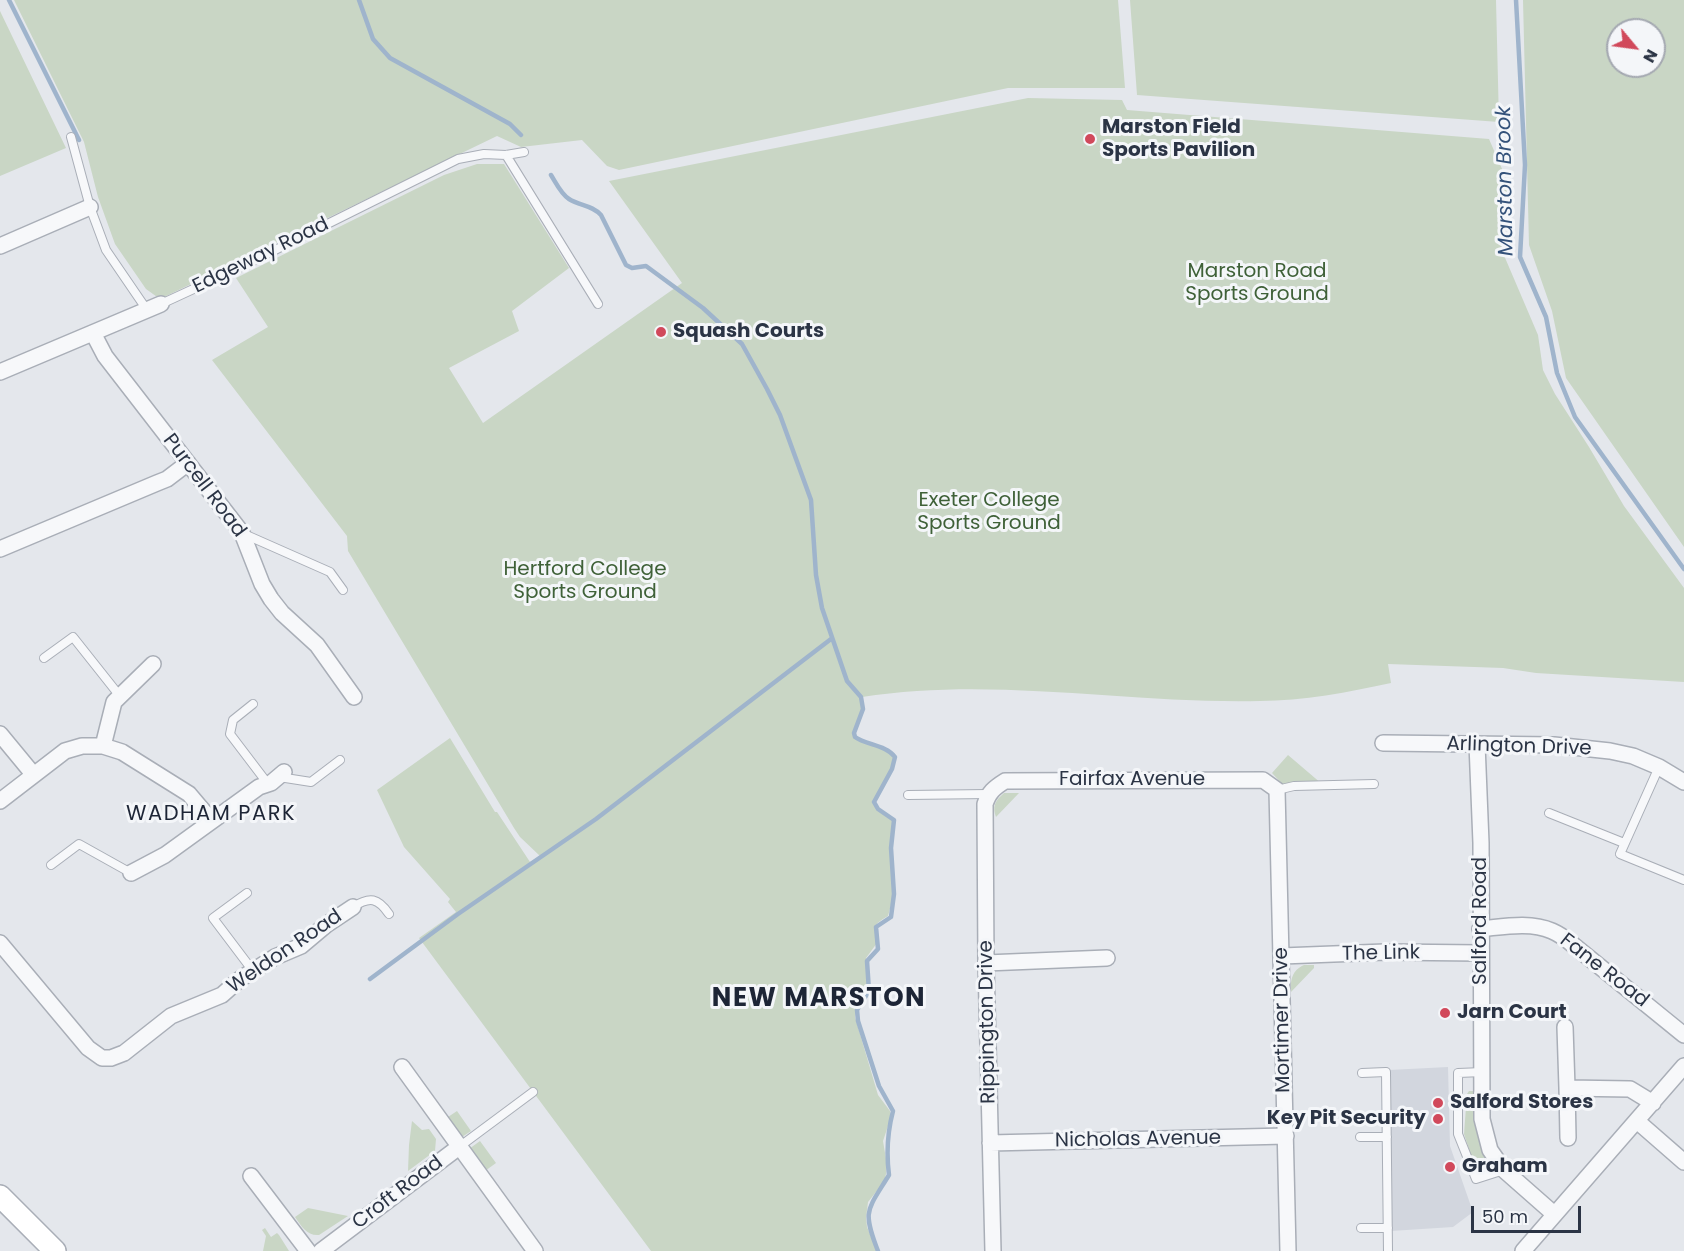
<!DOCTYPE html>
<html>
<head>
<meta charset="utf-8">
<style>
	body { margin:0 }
	#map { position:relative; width:1684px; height:1251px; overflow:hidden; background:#e4e7ec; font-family:Poppins,sans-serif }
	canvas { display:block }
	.north { position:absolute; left:1606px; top:18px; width:60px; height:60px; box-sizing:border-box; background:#f4f6f9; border:2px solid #a4a8b1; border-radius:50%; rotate:119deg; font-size:16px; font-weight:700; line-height:24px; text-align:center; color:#2b3445 }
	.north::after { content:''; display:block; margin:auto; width:21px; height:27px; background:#d1495b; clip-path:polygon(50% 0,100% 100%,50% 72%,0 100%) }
	.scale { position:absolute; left:1471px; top:1206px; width:110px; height:27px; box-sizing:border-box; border:3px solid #2b3445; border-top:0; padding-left:8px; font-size:18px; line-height:21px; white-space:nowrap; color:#2b3445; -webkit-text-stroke:4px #f4f6f9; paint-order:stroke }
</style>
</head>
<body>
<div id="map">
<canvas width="1684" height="1251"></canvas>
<div class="north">N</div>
<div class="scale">50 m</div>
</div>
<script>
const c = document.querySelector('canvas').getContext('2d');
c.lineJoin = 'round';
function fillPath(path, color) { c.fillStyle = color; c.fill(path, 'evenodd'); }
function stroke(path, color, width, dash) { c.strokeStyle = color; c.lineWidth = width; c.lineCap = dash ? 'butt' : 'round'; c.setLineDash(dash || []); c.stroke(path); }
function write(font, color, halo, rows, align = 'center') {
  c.font = font + ' Poppins,sans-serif'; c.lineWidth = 6; c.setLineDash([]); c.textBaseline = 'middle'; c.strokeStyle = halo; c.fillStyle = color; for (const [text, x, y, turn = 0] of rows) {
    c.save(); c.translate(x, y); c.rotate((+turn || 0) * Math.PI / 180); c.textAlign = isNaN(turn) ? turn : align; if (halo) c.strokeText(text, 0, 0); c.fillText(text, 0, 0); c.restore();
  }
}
const built = new Path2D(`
	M1448,1067L1450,1146L1473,1212L1453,1227L1391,1231L1389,1070Z`);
const green = new Path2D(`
	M14,0H1118L1125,88H1008L619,170L607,166L582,140L521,147L497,136L160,299L146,289L115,244L98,197L84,142Z
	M1130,0H1496L1499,122L1137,95Z
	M1523,0H1684V547L1566,378L1552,311L1529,245ZM1618,30H1654V66H1618Z
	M0,11L66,148L0,176Z
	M1028,98L1122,100L1127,110L1489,139L1509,185L1503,253L1538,335L1543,370L1555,394L1589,447L1624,506L1684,588V682L1536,673L1503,668L1388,664L1391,683C1350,692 1302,701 1260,701C1128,704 994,676 862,697L863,709L854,733L855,737C866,745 886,745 895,757L892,769L874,802L878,809L894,820L890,838L894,894L888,916C871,926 876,925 877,943L866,958L868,987L856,1008L855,1017L878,1095L890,1111L891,1117L883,1141L887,1165L886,1174L884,1182L868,1202L866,1218L867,1227L877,1251H651L419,938L456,912L448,902L450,899L404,847L377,790L450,738L495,812H497L530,862L540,856L520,837L514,828L348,551L347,536L212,360L268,327L236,278L444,175L477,164H504L569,268L512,311L519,331L449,368L483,423L682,283L609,181Z
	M1288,755L1322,784L1285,787L1272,773Z
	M1004,793H1019L996,817C992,806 995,801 1004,793Z
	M1304,965H1314V968L1291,992C1290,981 1292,970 1304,965Z
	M1469,1091H1474L1477,1095L1479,1140L1487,1163L1484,1171L1476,1170L1464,1134L1467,1094Z
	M457,1111L471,1131L459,1139L445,1119Z
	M412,1121L422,1130L429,1129L436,1139L435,1151L408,1171L409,1145Z
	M480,1141L496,1163L485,1171L469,1149Z
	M308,1208L348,1216L319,1235C307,1236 302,1227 295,1217Z
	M265,1228L271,1237L277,1233L279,1235L289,1251H263L266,1236L262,1230Z`);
const stream = new Path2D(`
	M9,0L79,140
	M359,0L373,39L390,58L510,124L521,135
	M1516,0L1525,165L1520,257L1546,317L1557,373L1575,417L1684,569
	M551,175C556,183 561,194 569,199C580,206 592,205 601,215L626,265L632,268L646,266L703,308L742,344L767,389L780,415L811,500L816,575L822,608L847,681L861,697L863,709L854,733L855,737C866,745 886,745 895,757L892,769L874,802L878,809L894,820L891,848L894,894L891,917L876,927L878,949L867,961L869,991L857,1010L858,1021L879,1086L893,1111C887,1134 886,1152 889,1175C867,1211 862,1210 878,1251
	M370,979L458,914L596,819L831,639`);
const service = new Path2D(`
	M71,137L90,207L106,250L147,310
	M506,155L598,304
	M161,304L241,267L458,159L484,154L506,155L524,152
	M244,534L330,572L343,590
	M44,658L73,637L119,695
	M253,704L233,720L230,734L268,784
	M1659,767L1620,854L1684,880
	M279,777L311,782L340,760
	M1277,790L1294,786L1374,784
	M908,795L988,794
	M1549,813L1624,843
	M51,865L79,844L131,873
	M247,893L213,918L253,971
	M353,907C370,896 378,898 389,914
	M1483,1072L1458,1073V1134L1476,1179L1504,1170
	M1362,1073L1386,1072L1388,1251
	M1360,1137H1387
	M459,1147L533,1092
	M1361,1228H1388`);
const minor = new Path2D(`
	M0,246L90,207
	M93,333L105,356L242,533L262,584L271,599L282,613L317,645L354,697
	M0,372L161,304
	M0,549L157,483L167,479L188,463
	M0,734L33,774
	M1383,743L1554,745L1610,751L1633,756L1659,767L1684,782
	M1477,744L1481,843L1482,1119L1490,1150L1504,1170L1554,1214
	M103,746L114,702L153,664
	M0,801L65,751L82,746H103L122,752L189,794L211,820
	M131,873L165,855L259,787L271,783L284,772
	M1480,929C1502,927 1530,921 1552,931C1559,934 1566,939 1572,944L1684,1035
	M0,943L88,1048L102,1058H111L124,1053L171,1016L222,995L240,979L275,957L301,946L326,925L353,907
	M1282,956L1385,952L1480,953
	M986,963L1107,958
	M1565,1027L1567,1088L1630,1089L1653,1103
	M402,1067L535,1251
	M1567,1088L1568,1138
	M1637,1121L1684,1162
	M990,1143L1286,1136
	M251,1176L308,1251
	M321,1251L459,1147
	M993,1251L986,963L985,804C989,792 994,788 1005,781L1263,780L1277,790L1288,1251
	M1523,1251L1684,1066`);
const secondary = new Path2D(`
	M0,1196L55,1251`);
const markers = [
	[1090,139,6,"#d1495b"],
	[661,332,6,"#d1495b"],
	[1445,1013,6,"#d1495b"],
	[1438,1103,6,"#d1495b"],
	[1438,1119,6,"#d1495b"],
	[1450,1167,6,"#d1495b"]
];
const poiNames = [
	["Marston Field",1102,128],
	["Sports Pavilion",1102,151],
	["Squash Courts",673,332],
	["Jarn Court",1457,1013],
	["Salford Stores",1450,1103],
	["Key Pit Security",1426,1119,"right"],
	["Graham",1462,1167]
];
const streetNames = [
	["Edgeway Road",261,256,-26],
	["Purcell Road",204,486,53],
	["Arlington Drive",1519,747,2],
	["Fairfax Avenue",1132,780],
	["Salford Road",1481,921,-90],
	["Weldon Road",285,952,-34],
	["The Link",1381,954,-1],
	["Fane Road",1604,971,38],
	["Mortimer Drive",1283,1020,-91],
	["Rippington Drive",988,1022,-91],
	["Nicholas Avenue",1138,1140,-1],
	["Croft Road",398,1193,-37]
];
const parkNames = [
	["Marston Road",1257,272],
	["Sports Ground",1257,295],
	["Exeter College",989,501],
	["Sports Ground",989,524],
	["Hertford College",585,570],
	["Sports Ground",585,593]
];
const waterNames = [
	["Marston Brook",1506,181,-91]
];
const neighbourhoodNames = [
	["WADHAM PARK",211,815]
];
const districtNames = [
	["NEW MARSTON",819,999]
];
fillPath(built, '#d2d6de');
fillPath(green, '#c9d6c5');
stroke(stream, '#9fb4cc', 4.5);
stroke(service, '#a9aeb7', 10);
stroke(minor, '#a9aeb7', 18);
stroke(secondary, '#a9aeb7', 24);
stroke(service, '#f7f8fa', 8);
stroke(minor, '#f7f8fa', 15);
stroke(secondary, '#fff', 21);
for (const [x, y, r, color] of markers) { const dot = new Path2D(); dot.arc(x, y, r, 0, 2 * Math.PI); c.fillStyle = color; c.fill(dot); stroke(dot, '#f4f6f9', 2); }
write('bold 20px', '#2b3445', '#f4f6f9', poiNames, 'left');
write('20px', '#2b3445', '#f4f6f9', streetNames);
write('20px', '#3f6138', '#f4f6f9', parkNames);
write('italic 21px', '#34527a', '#f4f6f9', waterNames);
c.letterSpacing = '1.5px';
write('21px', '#1d2536', '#f4f6f9', neighbourhoodNames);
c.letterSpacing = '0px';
c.letterSpacing = '1.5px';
write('bold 26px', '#1d2536', '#f4f6f9', districtNames);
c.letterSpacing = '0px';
</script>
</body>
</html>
